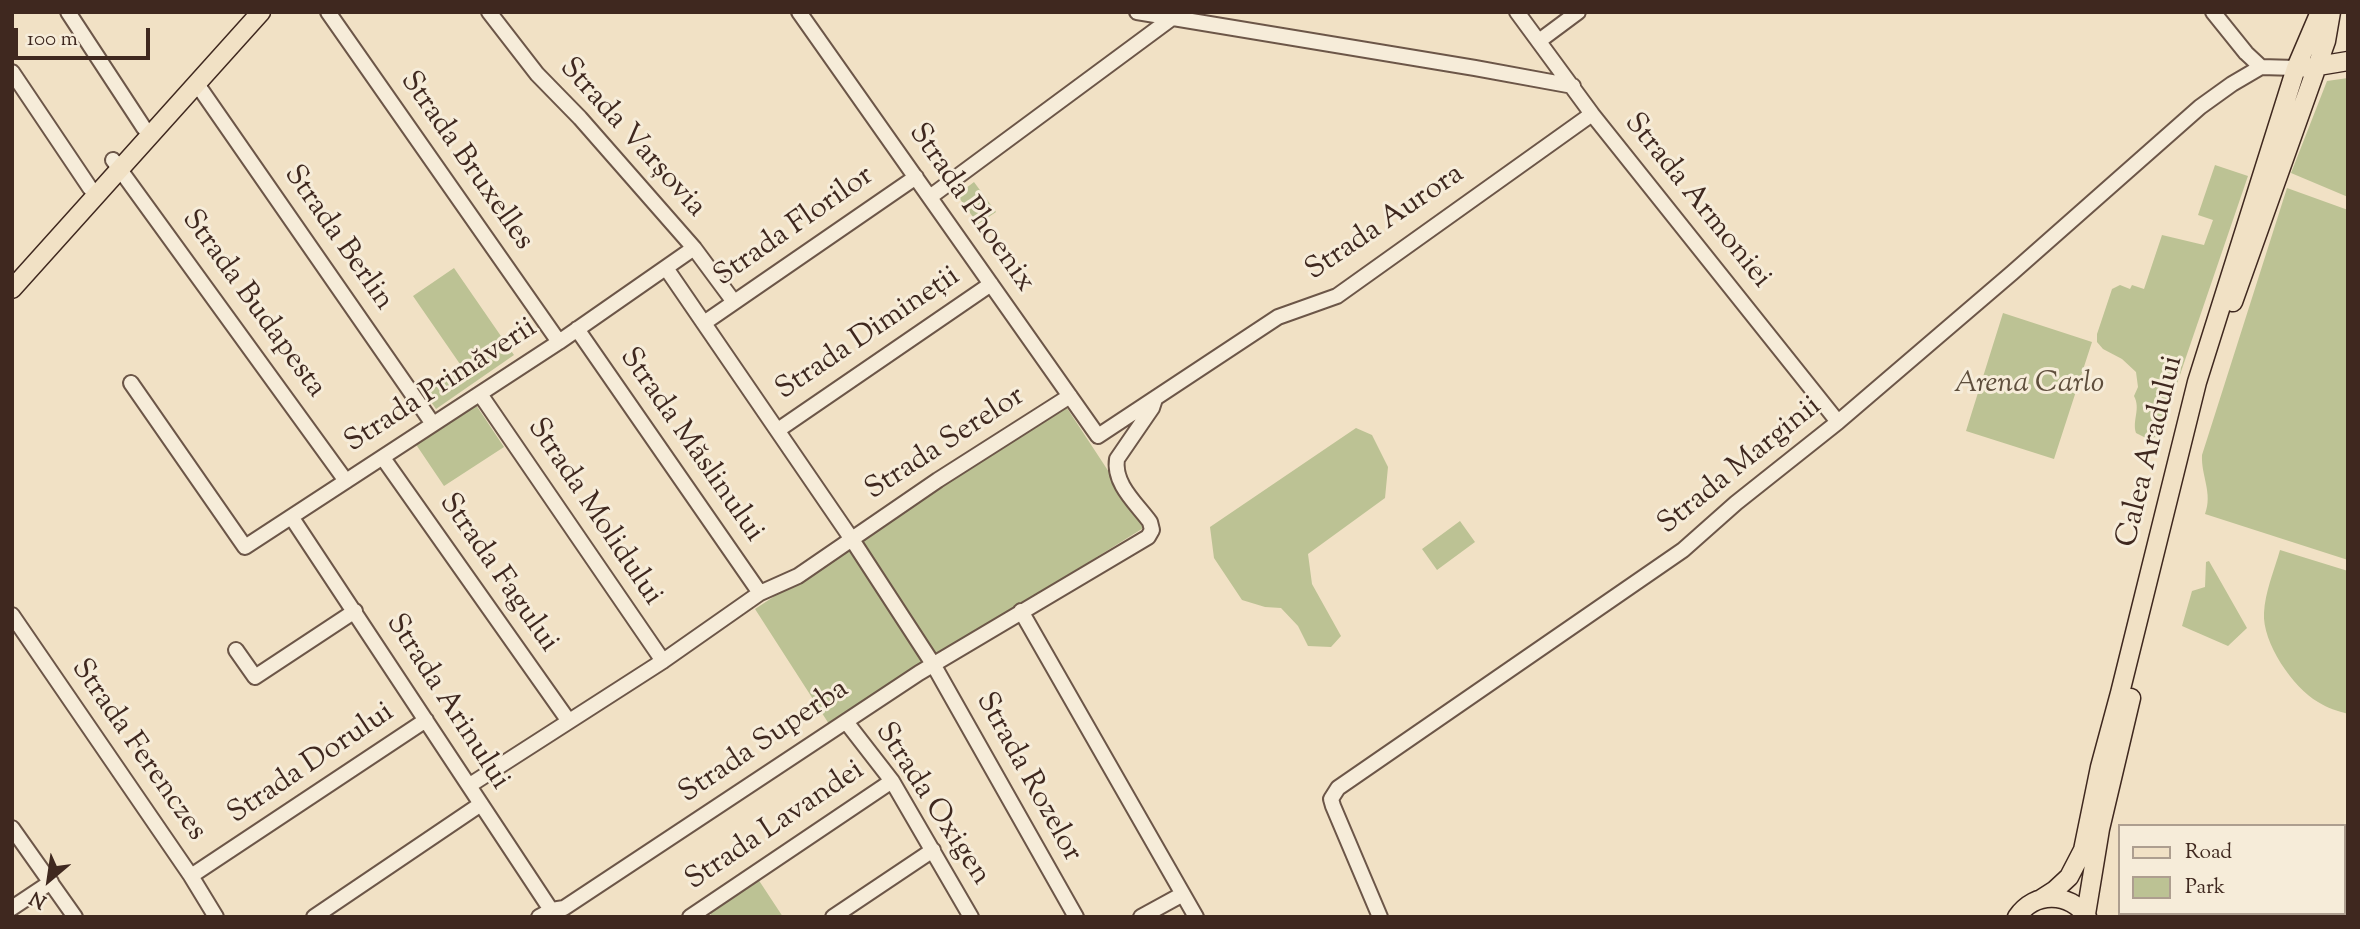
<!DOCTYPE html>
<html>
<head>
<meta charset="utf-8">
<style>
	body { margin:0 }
	#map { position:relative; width:2360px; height:929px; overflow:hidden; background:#f1e1c5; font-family:"Sorts Mill Goudy",serif }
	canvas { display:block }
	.frame { position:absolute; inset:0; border:14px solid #3f281f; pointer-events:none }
	.legend { position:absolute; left:2118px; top:824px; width:228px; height:91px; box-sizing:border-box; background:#f6ecd9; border:2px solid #ad9e8f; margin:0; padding:9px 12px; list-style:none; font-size:21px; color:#3f281f }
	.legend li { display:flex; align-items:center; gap:14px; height:35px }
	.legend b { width:35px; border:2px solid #ad9e8f }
	.north { position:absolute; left:14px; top:845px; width:70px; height:70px; -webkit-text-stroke:5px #f6ecd9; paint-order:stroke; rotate:209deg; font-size:19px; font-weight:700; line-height:28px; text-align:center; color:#3f281f }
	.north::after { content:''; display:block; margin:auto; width:24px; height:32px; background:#3f281f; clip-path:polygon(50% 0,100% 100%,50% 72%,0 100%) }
	.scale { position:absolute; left:14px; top:28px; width:136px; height:32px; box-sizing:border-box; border:4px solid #3f281f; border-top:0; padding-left:9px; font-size:21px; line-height:24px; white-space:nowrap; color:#3f281f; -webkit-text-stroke:5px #f6ecd9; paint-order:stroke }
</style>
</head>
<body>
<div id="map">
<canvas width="2360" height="929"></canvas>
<div class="frame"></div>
<ul class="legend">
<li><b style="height:9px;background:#f1e1c5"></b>Road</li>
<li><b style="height:19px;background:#bcc294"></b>Park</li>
</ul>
<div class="north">N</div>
<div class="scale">100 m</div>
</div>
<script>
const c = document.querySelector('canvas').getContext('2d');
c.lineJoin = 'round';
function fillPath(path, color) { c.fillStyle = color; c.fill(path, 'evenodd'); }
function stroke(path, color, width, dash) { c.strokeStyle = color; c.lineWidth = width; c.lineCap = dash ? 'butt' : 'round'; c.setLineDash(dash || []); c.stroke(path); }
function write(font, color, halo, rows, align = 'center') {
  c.font = font + ' "Sorts Mill Goudy",serif'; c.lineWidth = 6; c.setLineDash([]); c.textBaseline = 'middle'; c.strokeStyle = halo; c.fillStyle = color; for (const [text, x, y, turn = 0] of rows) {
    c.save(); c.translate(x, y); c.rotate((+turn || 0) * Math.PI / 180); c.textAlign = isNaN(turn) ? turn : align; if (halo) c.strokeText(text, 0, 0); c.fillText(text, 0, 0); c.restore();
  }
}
const green = new Path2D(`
	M2348,78V197L2291,173L2327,81Z
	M2215,165L2248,176L2159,436L2148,439L2136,433C2132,420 2141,409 2134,396L2138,387L2136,372L2122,359L2103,349L2097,342V334L2112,289L2120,285L2130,289L2132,285L2144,289L2162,235L2204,245L2213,220L2198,215Z
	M974,182L996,212L978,224L957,195Z
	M2287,188L2348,210V560L2205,514C2213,493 2201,476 2202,455Z
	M454,268L514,355L436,409L425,393L462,367L413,296Z
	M2003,313L2092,342L2054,459L1966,431Z
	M474,402L504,447L444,486L415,443Z
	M1065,405L1145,527L829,724L755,609Z
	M1356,428L1372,435L1388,467L1385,498L1308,554L1312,584L1341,636L1331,647L1308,646L1298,626L1281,608L1265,607L1242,600L1214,558L1210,527Z
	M1460,521L1475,542L1437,570L1422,549Z
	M2280,550L2348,571V714C2338,711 2327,708 2318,702C2293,688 2262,642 2264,613C2265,592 2274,571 2280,550Z
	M2209,561L2247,628L2228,646L2182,626L2192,591L2205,587L2206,562Z
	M758,879L783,917H712L710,913Z`);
const minor = new Path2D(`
	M68,12L144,128
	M328,12L559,342
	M489,12L537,74L580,118L694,248L734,302
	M799,12L1098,436L1278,317L1337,296L1592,114
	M1137,12L1475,68L1573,86
	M1517,12L1592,114L1838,422
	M2213,12L2246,53L2261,67L2296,68
	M1539,41L1578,12
	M12,72L90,188
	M197,84L433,424
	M113,160L346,481
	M930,197L1176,15
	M666,268L851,538L933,664L1076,917
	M704,323L916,177
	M577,329L760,593
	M131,383L245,547L559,342L694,248
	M480,394L663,661
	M778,430L991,284
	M383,458L568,720
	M292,518L555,916
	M1021,611L1196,917
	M12,615L191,876L216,917
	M236,650L255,677L355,611
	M847,723L892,781L971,917
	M470,785L663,661L760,593L798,576L938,480L1070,396
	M12,828L75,917
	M191,876L426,720
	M12,908L51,882
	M314,917L481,804
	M539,917L552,910L564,908L919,673L1148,537L1152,530L1150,522C1137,504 1113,484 1117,459L1152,408L1155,399
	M690,917L892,781
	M833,917L933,850
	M1141,917L1183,894
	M1380,917L1333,806L1331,799L1338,788L1683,550L1736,503L1838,422L2012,273L2200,107L2232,84L2261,67`);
const major = new Path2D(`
	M2306,68L2348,61
	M12,289L261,12
	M2233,302L2326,41L2331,12
	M2041,899L2055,890L2069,877L2083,850L2100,767L2120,693L2197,382L2296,68L2320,12
	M2086,914L2100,829L2131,698
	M2017,917C2035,891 2069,892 2087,917`);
const streetNames = [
	["Strada Varșovia",631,139,48],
	["Strada Bruxelles",465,162,55],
	["Strada Armoniei",1696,202,51],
	["Strada Phoenix",970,209,55],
	["Strada Aurora",1386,224,-34],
	["Strada Florilor",795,228,-35],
	["Strada Berlin",337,239,55],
	["Strada Budapesta",252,305,54],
	["Strada Dimineții",869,335,-34],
	["Strada Primăverii",442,387,-33],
	["Strada Serelor",946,445,-33],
	["Strada Măslinului",690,446,55],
	["Calea Aradului",2152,452,-76],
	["Strada Marginii",1741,467,-39],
	["Strada Molidului",593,513,56],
	["Strada Fagului",497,574,55],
	["Strada Arinului",446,703,57],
	["Strada Superba",765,743,-34],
	["Strada Ferenczes",137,751,55],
	["Strada Dorului",312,765,-34],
	["Strada Rozelor",1027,778,61],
	["Strada Oxigen",931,805,57],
	["Strada Lavandei",776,827,-34]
];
const parkNames = [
	["Arena Carlo",2029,386]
];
fillPath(green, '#bcc294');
stroke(minor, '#6c5648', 18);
stroke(major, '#3f281f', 21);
stroke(minor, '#f6ecd9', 14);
stroke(major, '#f1e1c5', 18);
write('30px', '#3f281f', '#f6ecd9', streetNames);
write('italic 30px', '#5e4e3c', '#f6ecd9', parkNames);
</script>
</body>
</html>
